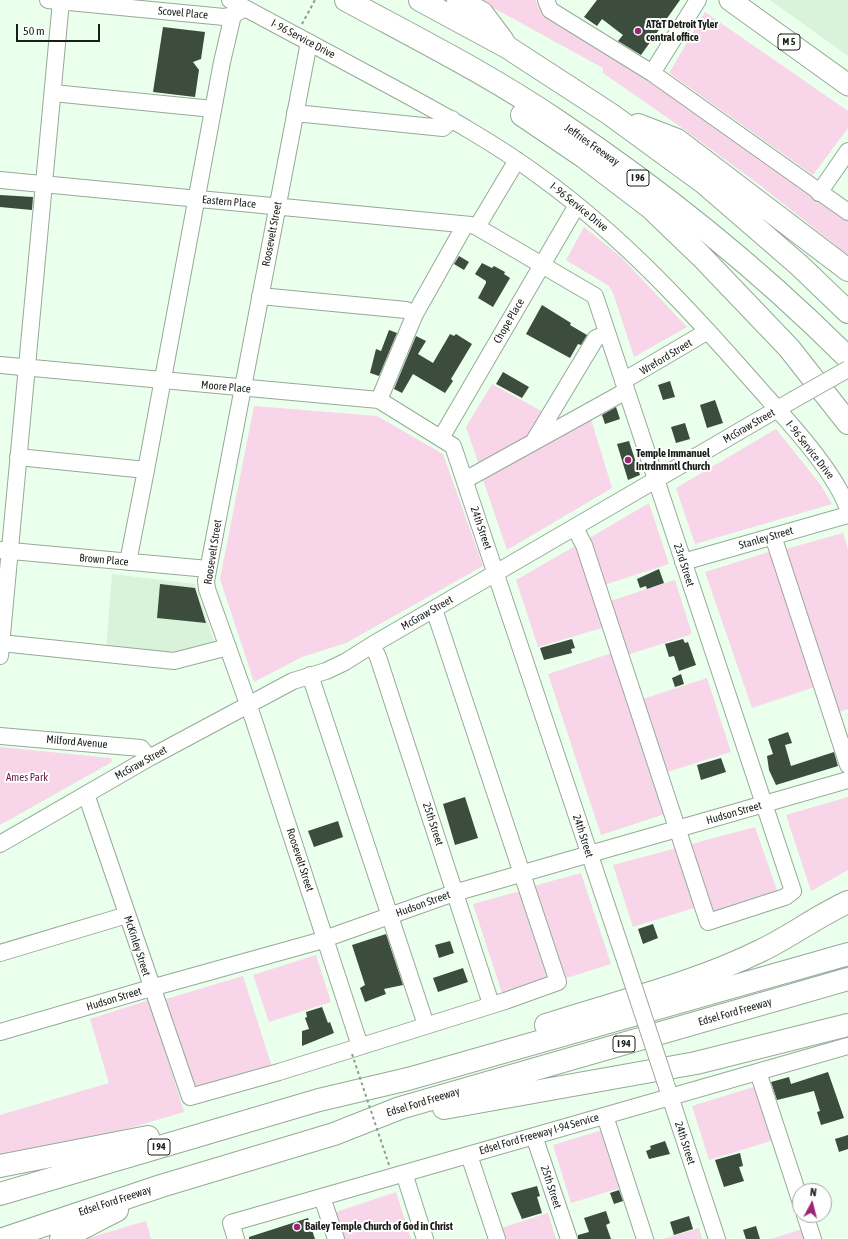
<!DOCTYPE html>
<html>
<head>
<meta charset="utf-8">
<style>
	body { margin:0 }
	#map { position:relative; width:848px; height:1239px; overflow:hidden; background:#eaffec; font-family:"Asap Condensed",sans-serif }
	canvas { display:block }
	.north { position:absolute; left:792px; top:1183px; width:40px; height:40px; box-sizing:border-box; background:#fff; border:1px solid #a3a5a3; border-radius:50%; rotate:7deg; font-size:11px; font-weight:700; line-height:16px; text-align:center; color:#181f18 }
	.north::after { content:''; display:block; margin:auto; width:14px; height:18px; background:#a02376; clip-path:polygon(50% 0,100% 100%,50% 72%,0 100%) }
	.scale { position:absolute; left:16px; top:24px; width:84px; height:18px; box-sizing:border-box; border:2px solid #181f18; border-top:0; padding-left:5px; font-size:12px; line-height:14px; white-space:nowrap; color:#181f18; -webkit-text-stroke:3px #fff; paint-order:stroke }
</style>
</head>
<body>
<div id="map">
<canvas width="848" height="1239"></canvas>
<div class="north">N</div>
<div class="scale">50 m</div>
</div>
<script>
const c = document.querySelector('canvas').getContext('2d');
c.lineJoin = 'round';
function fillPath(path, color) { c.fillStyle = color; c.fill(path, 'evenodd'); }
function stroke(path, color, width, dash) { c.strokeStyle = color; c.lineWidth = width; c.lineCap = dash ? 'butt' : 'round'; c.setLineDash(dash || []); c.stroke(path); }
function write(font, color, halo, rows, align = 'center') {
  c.font = font + ' "Asap Condensed",sans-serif'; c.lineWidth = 4; c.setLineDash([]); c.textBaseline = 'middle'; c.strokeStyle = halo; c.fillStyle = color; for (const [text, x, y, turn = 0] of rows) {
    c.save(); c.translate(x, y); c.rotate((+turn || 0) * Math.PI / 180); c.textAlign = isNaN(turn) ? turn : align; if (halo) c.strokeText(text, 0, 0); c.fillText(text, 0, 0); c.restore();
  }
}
const built = new Path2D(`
	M770,0H848V56Z
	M112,574L195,584L216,648L173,658L106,649Z`);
const green = new Path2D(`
	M479,0H535L542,12L657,82L848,217V255L757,183L678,125L603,73V68Z
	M705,12L848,111V128L813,175L669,73Z
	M584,227L621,257L687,327L634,357L613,293L609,286L566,260Z
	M492,384L545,413L532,439L480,468L466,427Z
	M254,406L377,416L443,454L483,566L346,643L302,657L254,682L220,579Z
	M590,416L612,488L507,550L482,477Z
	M776,429L820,484L832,504L695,544L676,488Z
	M649,503L669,564L604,585L588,539Z
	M843,533L848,550V709L839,712L782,550Z
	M577,545L605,627L538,647L516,580Z
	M772,551L818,686L752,708L705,572Z
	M675,580L692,634L624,656L607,602Z
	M615,652L668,813L601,835L548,674Z
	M707,678L731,752L664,773L640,700Z
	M0,747L111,758L112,762L0,825Z
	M848,797V870L811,891L786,815Z
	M755,827L779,896L713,917L688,845Z
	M677,848L697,907L633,927L613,865Z
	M581,873L611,964L560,980L530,887Z
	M524,890L555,980L503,996L473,904Z
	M316,955L331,1002L269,1022L253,975Z
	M243,976L272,1067L194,1091L163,1000Z
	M149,1000L184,1112L116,1132L0,1157V1115L109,1083L90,1019Z
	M757,1086L774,1140L709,1160L692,1106Z
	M602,1130L620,1188L571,1203L553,1145Z
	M396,1192L411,1239H341L333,1213Z
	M548,1213L556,1239H502L498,1229Z
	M146,1221L151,1239H85Z
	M699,1228L702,1239H663Z
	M805,1228L809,1239H771Z`);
const building = new Path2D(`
	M597,0H680L641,55L618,41L623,35L602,19L597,26L584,17Z
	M163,27L205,32L201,59L193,62L199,70L195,97L153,92Z
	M0,195L33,197L32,210L0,207Z
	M459,256L469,262L464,270L454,264Z
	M482,263L492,268L494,266L505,272L504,274L510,278L493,307L478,298L486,283V281L475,274Z
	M542,305L571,323L570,325L587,335L581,345L578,344L570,358L526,334Z
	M389,330L397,333L379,376L370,373L376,349L381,351Z
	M450,334L454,336L456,334L472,344L451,379L453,381L445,393L413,374L402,393L394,389L416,336L426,341L418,354L433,363Z
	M503,372L529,387L522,398L496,384Z
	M670,381L675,397L663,400L658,385Z
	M715,400L723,423L707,428L700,405Z
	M616,407L620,419L605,424L602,415Z
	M685,423L690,439L676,443L671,427Z
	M629,441L640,475L628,480L617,444Z
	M659,569L664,583L647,589L646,586L640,588L637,579Z
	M160,584L195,588L206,623L157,618Z
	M572,639L575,648L571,649L572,653L544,660L540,648Z
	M683,639L685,643L688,642L696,665L679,671L674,656L669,657L665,644Z
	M681,674L684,684L675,687L672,678Z
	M788,732L792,743L785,745L791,766L834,752L838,766L776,785L769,770L767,756L773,754L768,739Z
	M721,758L726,772L701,780L697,765Z
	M465,797L478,838L455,845L443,804Z
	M338,821L343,837L314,847L308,831Z
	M653,924L658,938L643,944L638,929Z
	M386,934L403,985L384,989L386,994L365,1002L360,988L365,985L352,945Z
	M450,941L454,953L439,958L435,945Z
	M463,968L468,982L438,992L433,978Z
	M322,1007L328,1023L330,1022L334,1033L302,1046V1031L309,1029L305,1018L307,1017L306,1012Z
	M828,1072L844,1118L821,1125L817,1112L820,1111L814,1091L777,1100L771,1082L789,1077L791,1084Z
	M848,1135V1149L839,1152L835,1139Z
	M665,1141L670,1154L649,1159L646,1151L651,1149L650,1146Z
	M740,1153L743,1166L739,1167L744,1181L724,1187L715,1160Z
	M537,1186L540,1196L537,1197L542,1213L522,1219L511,1193Z
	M619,1190L623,1201L614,1204L610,1193Z
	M606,1211L610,1223L606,1225L611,1239H578V1235L589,1232L584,1218Z
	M689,1216L693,1229L674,1235L670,1222Z
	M308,1218L315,1239H249V1237Z
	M756,1226L760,1239H746L743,1230Z`);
const path = new Path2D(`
	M302,24L315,0`);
const minor = new Path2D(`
	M48,0L224,17L233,15L242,10
	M230,0C284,29 338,58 392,87C444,115 495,143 542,178C623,237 690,310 756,385C784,417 834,469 848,509
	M546,0L550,10L652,73L848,212
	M309,42L206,581L207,589L253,718L360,1046
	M652,73L698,0
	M53,93L213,109
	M295,113L443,128L452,119
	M0,180L471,225L477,227L595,296L793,891L785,897L708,922L584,545L575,528
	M819,193L848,151
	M477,227L517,160
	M260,296L406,310L415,314
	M0,365L379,400L453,446L626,963
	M623,381L708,331
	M379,400L415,314L465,225
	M441,438L577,205
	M534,441L596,338L607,334
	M18,457L146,470
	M465,480L626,391
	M773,536L848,765
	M0,550L208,569
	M128,562L146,470L222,62L233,15
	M683,562L848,515
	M1,643L174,661L228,647
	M372,645L378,657L491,1004
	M0,656L61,1
	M310,675L426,1025
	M0,736L141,748L149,758
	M86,794L190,1097L279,1072L505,1001L558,982L434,609
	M0,844L149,758L293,681L326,671L345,662L372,645L793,400
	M0,953L127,915
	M0,1032L151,988L316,942L454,893L848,780
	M758,1072L800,1200
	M667,1087L717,1239
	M605,1116L645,1239
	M534,1136L569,1239
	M469,1155L497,1239
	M404,1173L425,1239
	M322,1197L336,1239
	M805,1215L813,1239
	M236,1239L231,1223L848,1046`);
const major = new Path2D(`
	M730,0L848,85`);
const highway = new Path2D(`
	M346,0C418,39 492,76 559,122C662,191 760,270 848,358
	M420,0L507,47L610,114L703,182L800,266L848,312
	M458,0L482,13L503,41
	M522,115L584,157L651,208L701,256L789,348L848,423
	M638,125L677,140L848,270
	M546,1025C617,1002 693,984 760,951C790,937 817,916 848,902
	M444,1108L696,1063L848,1025
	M0,1166L148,1137
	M0,1194L319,1100L408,1079L848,954
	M3,1239L161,1186L334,1134L400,1108L848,979
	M61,1239L117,1210`);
const pathBridge = new Path2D(`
	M352,1054L390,1168`);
const minorBridge = new Path2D(`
	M793,400L848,369
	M626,963L666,1084`);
const markers = [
	[638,31,4,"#a02376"],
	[628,460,4,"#a02376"],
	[297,1227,4,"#a02376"]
];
const shields = [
	[789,42,22],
	[638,178,22],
	[624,1044,22],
	[159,1147,22]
];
const shieldNames = [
	["M 5",789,42],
	["I 96",638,178],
	["I 94",624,1044],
	["I 94",159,1147]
];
const streetNames = [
	["Scovel Place",183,13,5],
	["I- 96 Service Drive",303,39,28],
	["Jeffries Freeway",592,145,35],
	["Eastern Place",229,202,5],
	["I- 96 Service Drive",579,207,39],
	["Roosevelt Street",272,234,-79],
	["Chope Place",509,321,-60],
	["Wreford Street",666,357,-31],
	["Moore Place",226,387,5],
	["McGraw Street",749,426,-30],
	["I- 96 Service Drive",810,450,52],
	["24th Street",481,528,71],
	["Stanley Street",766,538,-16],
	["Roosevelt Street",213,552,-81],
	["Brown Place",104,560,5],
	["23rd Street",684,565,72],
	["McGraw Street",427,613,-30],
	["Milford Avenue",77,742,5],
	["McGraw Street",141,763,-29],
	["Hudson Street",734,813,-16],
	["25th Street",433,824,72],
	["24th Street",583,836,72],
	["Roosevelt Street",300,860,72],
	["Hudson Street",423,904,-20],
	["McKinley Street",137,946,72],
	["Hudson Street",114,999,-17],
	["Edsel Ford Freeway",735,1012,-16],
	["Edsel Ford Freeway",423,1102,-17],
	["Edsel Ford Freeway I-94 Service",539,1134,-16],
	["24th Street",685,1143,72],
	["25th Street",551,1187,72],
	["Edsel Ford Freeway",115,1201,-18]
];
const poiNames = [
	["AT&T Detroit Tyler",646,25],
	["central office",646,38],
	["Temple Immanuel",636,454],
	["Intrdnmntl Church",636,467],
	["Bailey Temple Church of God in Christ",305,1227]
];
const parkNames = [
	["Ames Park",27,778]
];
fillPath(built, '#d9f3db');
fillPath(green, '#f8d5e8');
fillPath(building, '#3c4c3d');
stroke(minor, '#97a998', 18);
stroke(major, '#97a998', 23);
stroke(highway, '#97a998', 24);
stroke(path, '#8e9d8f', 2, [3, 3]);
stroke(minor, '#fff', 16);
stroke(major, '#fff', 21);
stroke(highway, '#fff', 22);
stroke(minorBridge, '#97a998', 18, []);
stroke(pathBridge, '#8e9d8f', 2, [3, 3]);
stroke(minorBridge, '#fff', 16);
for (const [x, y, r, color] of markers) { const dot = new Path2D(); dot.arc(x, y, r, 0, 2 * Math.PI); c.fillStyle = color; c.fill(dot); stroke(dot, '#fff', 1.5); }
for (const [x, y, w] of shields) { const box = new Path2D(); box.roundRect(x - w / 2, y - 8, w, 16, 3); c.fillStyle = '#fff'; c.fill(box); stroke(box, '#181f18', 1); }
write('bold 10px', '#181f18', null, shieldNames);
write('11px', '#181f18', '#fff', streetNames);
write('bold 11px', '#181f18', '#fff', poiNames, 'left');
write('11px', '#6e1c51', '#fff', parkNames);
</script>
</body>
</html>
